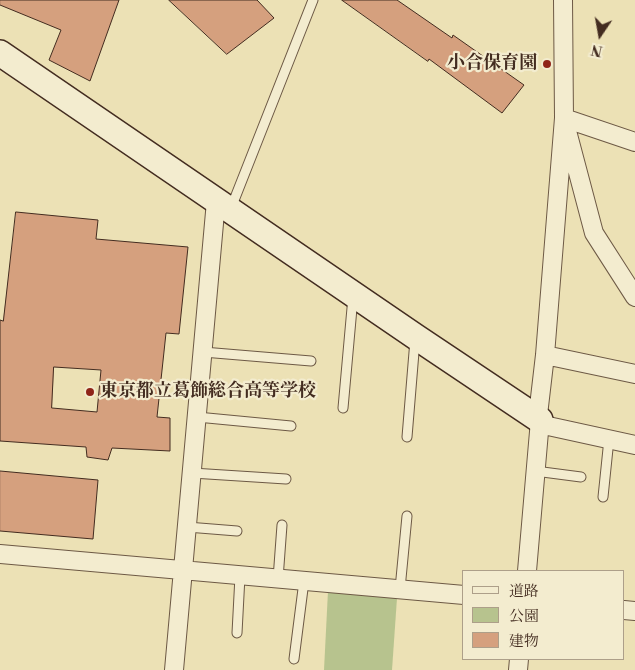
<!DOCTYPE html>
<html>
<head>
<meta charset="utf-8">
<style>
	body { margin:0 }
	#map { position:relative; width:635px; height:670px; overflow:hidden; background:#ece1b5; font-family:"Libre Bodoni","Noto Serif JP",serif }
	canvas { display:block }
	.legend { position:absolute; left:462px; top:570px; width:162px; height:90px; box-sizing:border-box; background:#f3eccf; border:1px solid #ad9f89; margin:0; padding:6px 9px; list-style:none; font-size:15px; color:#432c20 }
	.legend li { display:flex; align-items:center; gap:10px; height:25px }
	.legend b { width:25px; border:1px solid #ad9f89 }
	.north { position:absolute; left:575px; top:10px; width:50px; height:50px; -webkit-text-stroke:4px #f3eccf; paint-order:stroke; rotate:192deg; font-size:14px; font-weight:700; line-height:20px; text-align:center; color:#432c20 }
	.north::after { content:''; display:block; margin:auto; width:18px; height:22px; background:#432c20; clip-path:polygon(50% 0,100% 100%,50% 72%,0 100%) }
</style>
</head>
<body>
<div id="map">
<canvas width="635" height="670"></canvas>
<ul class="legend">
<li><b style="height:6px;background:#f3eccf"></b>道路</li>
<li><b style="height:14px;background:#b7c38e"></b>公園</li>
<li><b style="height:14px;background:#d5a07e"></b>建物</li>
</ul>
<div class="north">N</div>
</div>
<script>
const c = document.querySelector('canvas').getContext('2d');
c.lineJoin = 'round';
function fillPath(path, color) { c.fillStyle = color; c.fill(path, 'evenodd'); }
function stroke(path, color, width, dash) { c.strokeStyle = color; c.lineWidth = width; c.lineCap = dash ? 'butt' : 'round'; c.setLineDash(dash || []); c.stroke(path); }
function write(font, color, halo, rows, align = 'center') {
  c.font = font + ' "Libre Bodoni","Noto Serif JP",serif'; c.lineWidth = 4.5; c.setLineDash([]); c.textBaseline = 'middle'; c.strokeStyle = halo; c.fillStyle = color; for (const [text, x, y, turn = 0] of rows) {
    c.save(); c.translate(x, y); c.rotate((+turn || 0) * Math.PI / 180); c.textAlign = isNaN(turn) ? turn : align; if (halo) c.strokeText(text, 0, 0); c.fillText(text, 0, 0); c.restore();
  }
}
const green = new Path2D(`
	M328,591L397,598L392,670H324Z`);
const building = new Path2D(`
	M0,0H119L90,81L49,60L61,30L0,5Z
	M169,0H257L274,18L227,54Z
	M342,0H397L452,38L453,35L524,85L502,113L429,59L428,61Z
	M16,212L98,220L96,239L188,247L179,334L166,333L157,417L170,418V451L112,448L108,460L87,457L86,447L0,441V320L3,321ZM54,367L101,370L97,412L52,408Z
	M0,471L98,480L93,539L0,531Z`);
const lane = new Path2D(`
	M231,208L313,0
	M203,352L311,361
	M343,408L353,297
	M197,417L291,426
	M407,437L415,340
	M535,471L581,477
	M192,473L286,479
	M603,497L609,439
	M187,527L237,531
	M278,579L282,525
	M400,589L407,516
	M237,633L240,576
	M294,659L304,581`);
const street = new Path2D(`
	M564,118L635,142
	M567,131L594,233L635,297
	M545,355L635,374
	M539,424L635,445
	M0,554L464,595
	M527,571L540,420L538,415L545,355L564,118L563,0
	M624,610L635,611
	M174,670L216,201
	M518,670L519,659`);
const secondary = new Path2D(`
	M0,53L416,337L540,420`);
const markers = [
	[547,64,5,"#8f2418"],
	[90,392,5,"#8f2418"]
];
const poiNames = [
	["小合保育園",537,64],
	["東京都立葛飾総合高等学校",100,392,"left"]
];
fillPath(green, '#b7c38e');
fillPath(building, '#d5a07e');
stroke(building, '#432c20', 1);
stroke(lane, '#6d5945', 11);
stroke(street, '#6d5945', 20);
stroke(secondary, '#432c20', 28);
stroke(lane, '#f3eccf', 9);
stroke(street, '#f3eccf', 18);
stroke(secondary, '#f3eccf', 25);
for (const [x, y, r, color] of markers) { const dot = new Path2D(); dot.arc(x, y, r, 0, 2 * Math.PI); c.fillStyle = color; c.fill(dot); stroke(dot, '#f3eccf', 2); }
write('bold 18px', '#432c20', '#f3eccf', poiNames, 'right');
</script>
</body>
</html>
